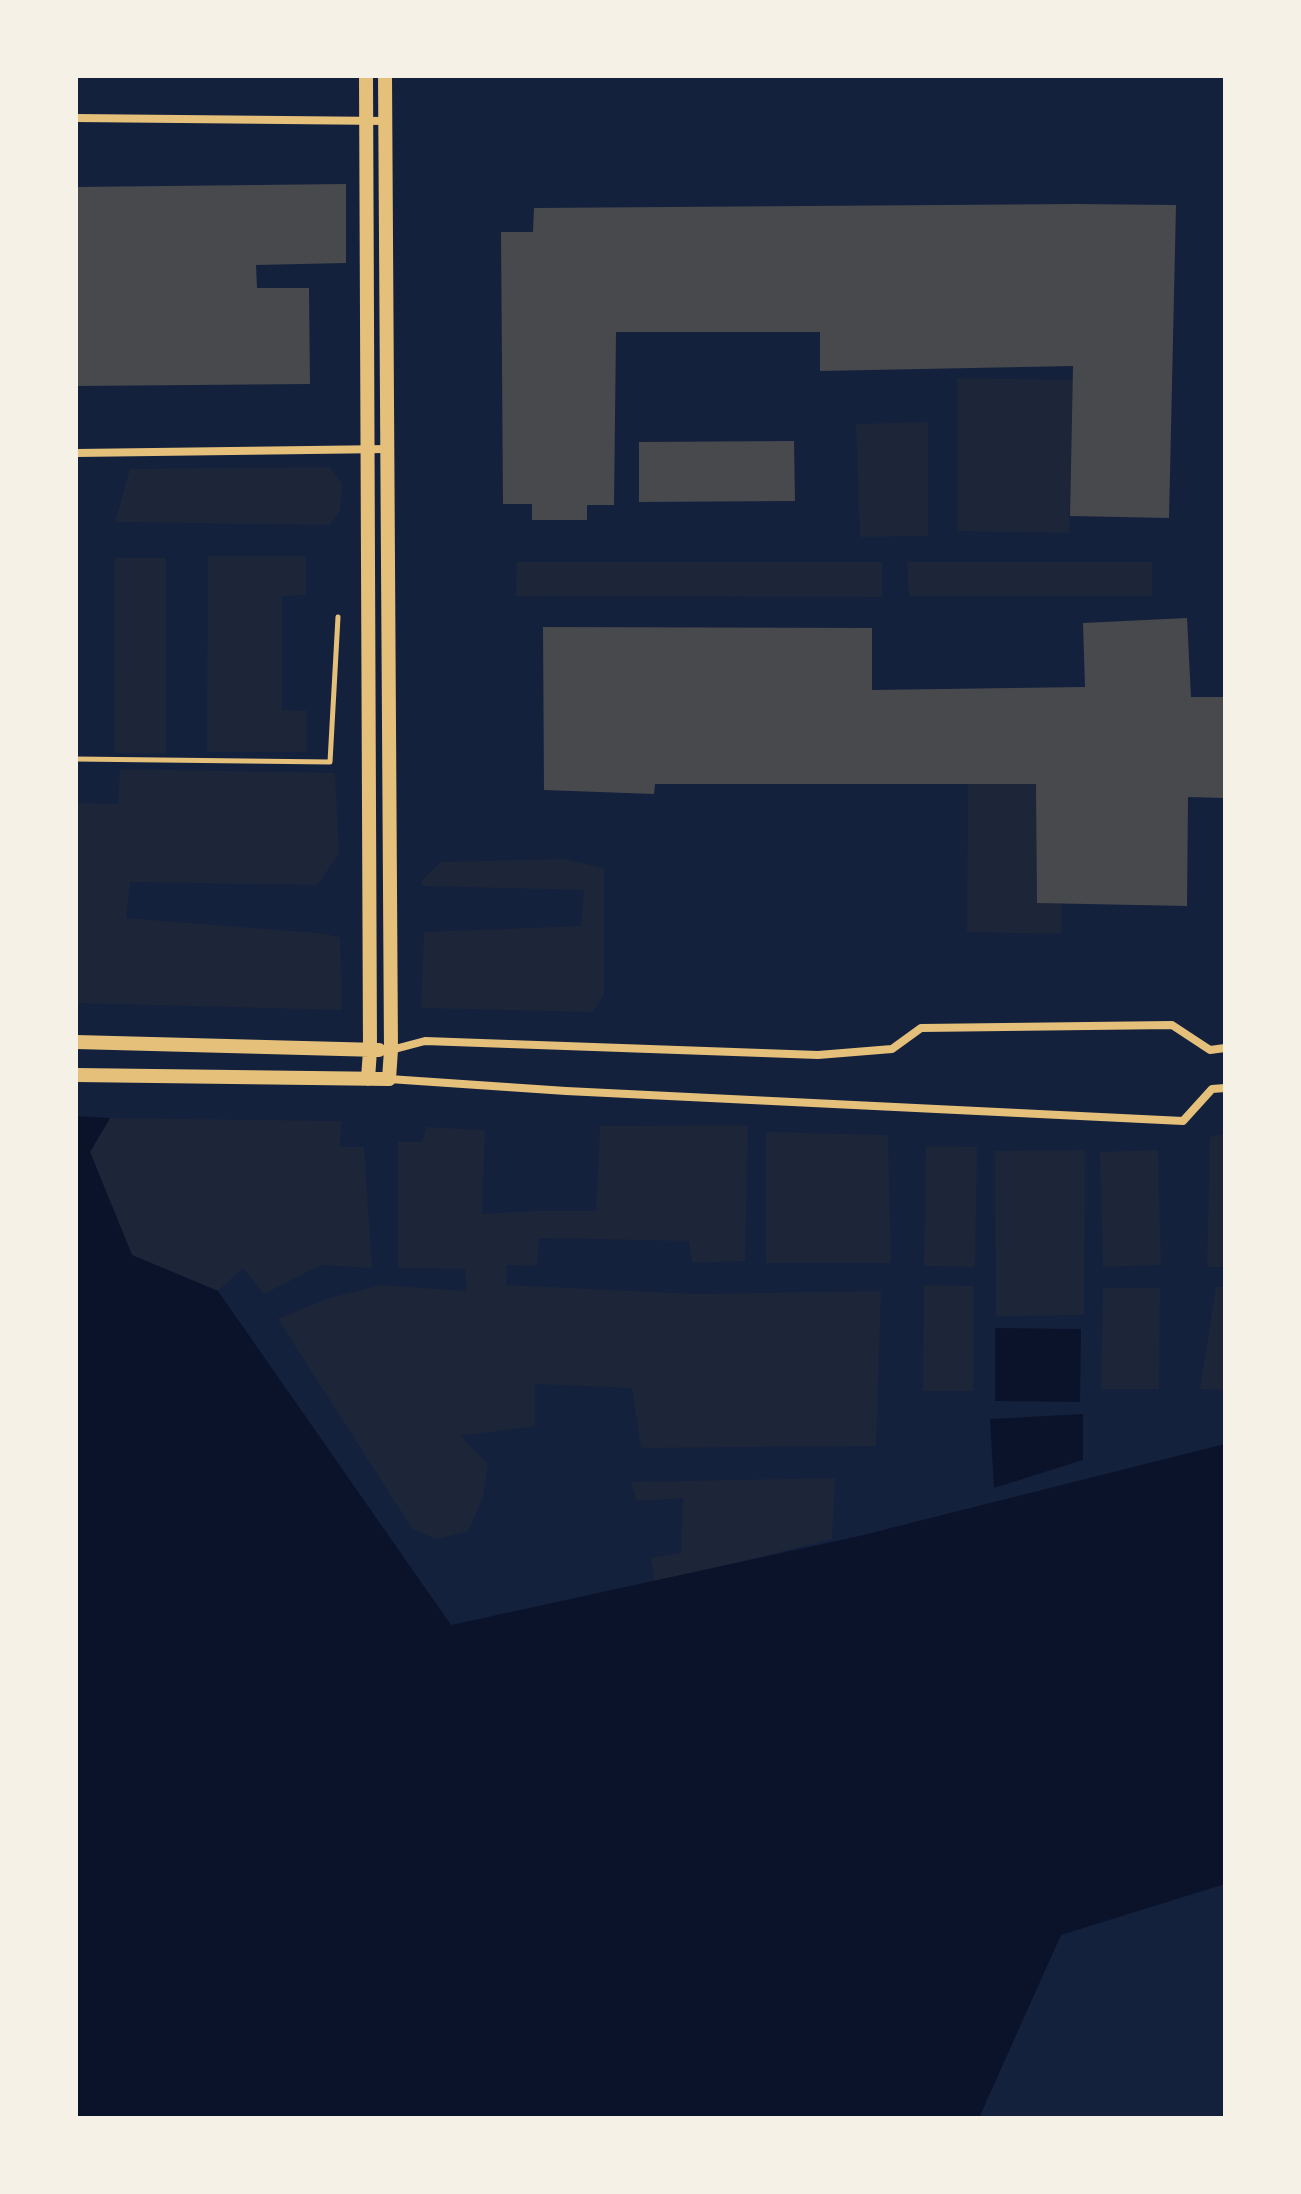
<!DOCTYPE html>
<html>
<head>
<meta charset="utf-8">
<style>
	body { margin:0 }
	#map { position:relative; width:1301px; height:2194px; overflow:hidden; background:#14213d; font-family:"Public Sans",sans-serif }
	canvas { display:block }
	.frame { position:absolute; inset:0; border:78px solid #f6f1e7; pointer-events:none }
</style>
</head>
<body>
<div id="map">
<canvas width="1301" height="2194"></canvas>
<div class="frame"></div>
</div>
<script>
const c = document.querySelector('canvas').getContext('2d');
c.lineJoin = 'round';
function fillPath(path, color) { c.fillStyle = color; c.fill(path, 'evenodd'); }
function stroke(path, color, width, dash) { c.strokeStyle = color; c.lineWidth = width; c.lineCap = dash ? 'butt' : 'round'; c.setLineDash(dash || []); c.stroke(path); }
const green = new Path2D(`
	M957,378L1073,380L1069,533L957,531Z
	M928,422V536L860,537L856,424Z
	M329,467L342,483L340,511L329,525L115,522L130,469Z
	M208,556H306V595L282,596V710L307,711V752H207Z
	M115,558H166V754L114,753Z
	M517,562H882V597L516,596Z
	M907,562H1152V596H909Z
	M120,769L335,773L339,853L318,885L130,882L126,918L318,933L340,937L342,1010L76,1003V803L118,804Z
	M968,783L1036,784L1061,903V934L967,932Z
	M564,859L604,868V994L593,1012L421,1008L424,932L581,926L584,890L422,886V880L441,862Z
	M110,1118L341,1121L340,1147H364L372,1268L321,1265L264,1294L243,1268L218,1291L132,1255L90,1152Z
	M748,1125L745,1261L692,1263L689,1241L539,1238L537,1266L507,1265L506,1285L695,1294L881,1291L876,1446L641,1448L632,1388L535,1384V1426L461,1436L488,1464L483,1497L468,1531L437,1539L413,1530L278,1319L326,1299L382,1285L467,1291L465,1269L398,1268V1142H422L426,1127L485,1130L482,1214L539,1211H596L600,1126Z
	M766,1132L888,1135L891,1263H766Z
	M1225,1134V1267H1207L1210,1137Z
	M926,1146L977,1147L975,1267L924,1266Z
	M1085,1150L1084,1315L996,1316L995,1151Z
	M1158,1150L1161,1265L1103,1267L1100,1152Z
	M924,1285L974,1286L973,1391H923Z
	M1216,1287H1225V1390L1200,1389Z
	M1103,1288H1160L1159,1389H1101Z
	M835,1478L832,1539L655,1583L651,1558L681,1553L683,1498L637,1501L631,1482Z`);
const water = new Path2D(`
	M76,1116L110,1118L90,1152L132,1255L218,1291L451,1625L855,1537L1225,1444V1884L1061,1935L979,2118H76Z
	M995,1328L1081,1329L1080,1402L995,1401Z
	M1083,1414V1460L994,1488L990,1419Z`);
const building = new Path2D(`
	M346,184V263L256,265L257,288H309L310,384L76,386V187Z
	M1077,204L1176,205L1169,518L1070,516L1073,366L820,371V332H616L614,505H587V520H532V504H503L501,232H533L534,208Z
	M794,441L795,501L639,502V442Z
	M1187,618L1191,697H1225V798L1188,797L1187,906L1037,903L1036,784H655L654,794L544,790L543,627L872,628V690L1085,687L1083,623Z`);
const path = new Path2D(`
	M76,759L330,762L338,617`);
const minor = new Path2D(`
	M76,118L386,121
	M76,453L387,449
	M391,1050L425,1041L818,1055L892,1049L921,1028L1172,1025L1210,1050L1225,1048
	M389,1079L566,1091L1183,1121L1212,1089L1225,1088`);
const tertiary = new Path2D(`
	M366,76L370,1050L368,1079
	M76,1042L379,1050
	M76,1075L389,1079L391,1050L385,76`);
fillPath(green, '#1d2539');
fillPath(water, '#0b132b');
fillPath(building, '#48494c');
stroke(path, '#e5c07b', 5);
stroke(minor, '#e5c07b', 8);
stroke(tertiary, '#e5c07b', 14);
</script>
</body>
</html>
